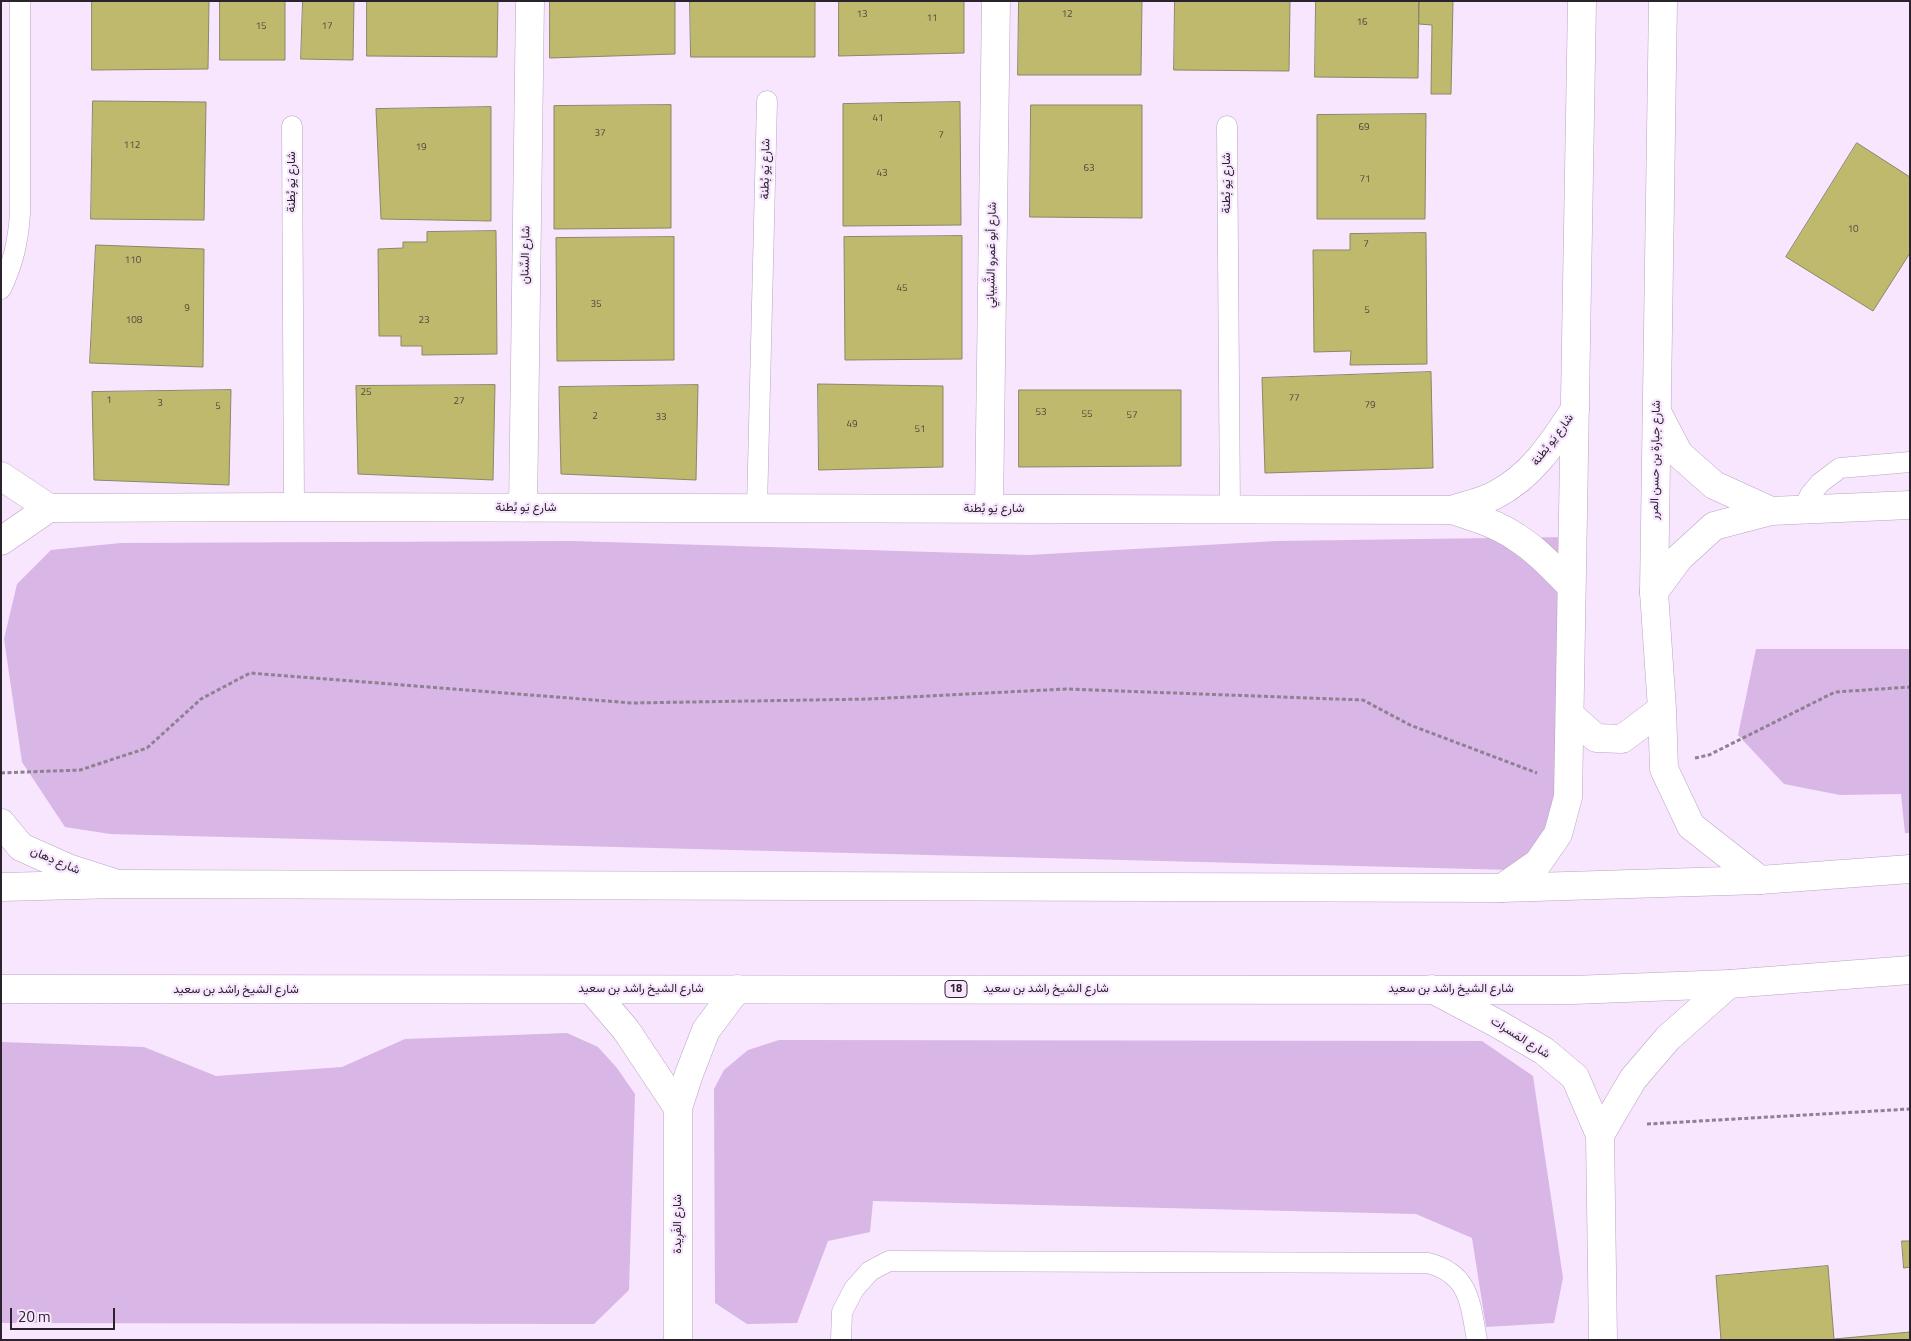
<!DOCTYPE html>
<html>
<head>
<meta charset="utf-8">
<style>
	body { margin:0 }
	#map { position:relative; width:1911px; height:1341px; overflow:hidden; background:#f7e6fe; font-family:"Titillium Web",sans-serif }
	canvas { display:block }
	.frame { position:absolute; inset:0; border:2px solid #2a222d; pointer-events:none }
	.scale { position:absolute; left:10px; top:1308px; width:105px; height:22px; box-sizing:border-box; border:2px solid #2a222d; border-top:0; padding-left:6px; font-size:15px; line-height:18px; white-space:nowrap; color:#2a222d; -webkit-text-stroke:4px #f7e6fe; paint-order:stroke }
</style>
</head>
<body>
<div id="map">
<canvas width="1911" height="1341"></canvas>
<div class="frame"></div>
<div class="scale">20 m</div>
</div>
<script>
const c = document.querySelector('canvas').getContext('2d');
c.lineJoin = 'round';
function fillPath(path, color) { c.fillStyle = color; c.fill(path, 'evenodd'); }
function stroke(path, color, width, dash) { c.strokeStyle = color; c.lineWidth = width; c.lineCap = dash ? 'butt' : 'round'; c.setLineDash(dash || []); c.stroke(path); }
function write(font, color, halo, rows, align = 'center') {
  c.font = font + ' "Titillium Web",Vazirmatn,sans-serif'; c.lineWidth = 4.5; c.setLineDash([]); c.textBaseline = 'middle'; c.strokeStyle = halo; c.fillStyle = color; for (const [text, x, y, turn = 0] of rows) {
    c.save(); c.translate(x, y); c.rotate((+turn || 0) * Math.PI / 180); c.textAlign = isNaN(turn) ? turn : align; if (halo) c.strokeText(text, 0, 0); c.fillText(text, 0, 0); c.restore();
  }
}
const green = new Path2D(`
	M1568,537L1565,786L1551,826L1513,870L110,834L65,827L22,762L4,639L17,584L51,550L121,543L573,541L1029,555L1276,541Z
	M1756,649H1910V833H1905L1901,794L1840,795L1784,784L1738,735Z
	M567,1033L598,1047L617,1068L635,1094L629,1290L594,1324L1,1323V1042L144,1047L216,1076L342,1067L405,1039Z
	M779,1040L1482,1041L1533,1076L1563,1278L1554,1323L1486,1327L1472,1238L1416,1214L873,1201L870,1232L828,1241L797,1323L747,1324L715,1303L714,1089L724,1070L748,1050Z`);
const building = new Path2D(`
	M92,1H209L208,69L92,70Z
	M220,1H285V60H220Z
	M303,1H354L353,60L301,59Z
	M367,1H498L497,57L367,56Z
	M550,1H675V54L550,58Z
	M690,1H815V57H691Z
	M839,1H964V53L839,56Z
	M1019,1H1142L1141,75H1018Z
	M1175,1H1290L1289,71L1174,70Z
	M1316,1H1419L1418,78L1315,77Z
	M1419,1H1453L1451,94H1431L1432,25L1419,24Z
	M93,101L206,102L204,220L91,219Z
	M960,102L961,225L843,226V104Z
	M671,105V228L554,229V106Z
	M1031,105H1142V218L1030,217Z
	M491,107V221L381,219L376,109Z
	M1426,114L1425,219H1317V115Z
	M1857,143L1910,177V253L1873,311L1786,257Z
	M496,231L497,354L422,355V346H401V336H379L378,249L403,248V242H427V232Z
	M1426,233L1427,364L1350,365L1351,351L1314,352L1313,250H1350V234Z
	M962,236V359L845,360L844,237Z
	M674,237V360L557,361L556,238Z
	M96,245L204,249L203,367L90,363Z
	M1431,372L1433,468L1265,473L1262,378Z
	M818,384L943,386V467L819,470Z
	M495,385L493,480L358,474L356,386Z
	M698,385L696,480L561,474L559,387Z
	M231,390L229,485L94,480L92,392Z
	M1019,390H1181V466L1019,467Z
	M1902,1241H1910V1267L1904,1268Z
	M1828,1266L1834,1339L1910,1332V1340H1721L1716,1276Z`);
const path = new Path2D(`
	M1695,758L1709,755L1835,692L1910,687
	M1,773L80,770L147,748L201,699L250,673L632,703L869,699L1066,689L1363,700L1410,725L1537,773
	M1647,1124L1910,1109`);
const lane = new Path2D(`
	M292,126L294,507
	M1227,126L1230,510
	M1,289C13,264 18,242 20,214V1
	M757,508L767,101
	M1803,510L1810,495L1820,483L1840,468L1910,462
	M841,1340L842,1312L854,1289L870,1271L889,1261L1428,1263C1470,1274 1470,1303 1477,1340`);
const street = new Path2D(`
	M1657,412L1679,454L1714,485L1771,511
	M1,476L49,508L294,507L1452,510C1474,517 1497,524 1516,537C1537,550 1554,569 1571,586
	M523,508L530,1
	M989,509L996,1
	M1452,510C1466,505 1482,502 1495,495C1532,476 1553,443 1575,409
	M1,541L49,508
	M1654,592L1679,558L1714,526L1771,511L1910,505
	M1432,989L1498,1024L1544,1051L1575,1077L1600,1135L1603,1340
	M592,990L626,1030L678,1108
	M1600,1135L1633,1079L1668,1038L1729,984
	M678,1340V1108L689,1074L706,1030L737,989`);
const secondary = new Path2D(`
	M1663,1L1654,592L1662,709L1664,769L1691,826L1760,880
	M1570,715L1596,738L1622,739L1662,709
	M1,823L21,847L68,868L115,883
	M1502,888L1538,863L1558,834L1568,797L1582,1`);
const primary = new Path2D(`
	M1,887L118,884L1502,888L1760,880L1910,869
	M1,989L1573,990L1729,984L1910,970`);
const numberNames = [
	["13",862,15],
	["12",1067,15],
	["11",932,19],
	["16",1362,23],
	["15",261,27],
	["17",327,27],
	["41",878,119],
	["69",1364,128],
	["37",600,134],
	["7",941,136],
	["112",132,146],
	["19",421,148],
	["63",1089,169],
	["43",882,174],
	["71",1365,180],
	["10",1853,230],
	["7",1366,245],
	["110",133,261],
	["45",902,289],
	["35",596,305],
	["9",187,309],
	["5",1367,311],
	["108",134,321],
	["23",424,321],
	["25",366,393],
	["77",1294,399],
	["1",109,401],
	["27",459,402],
	["3",160,404],
	["79",1370,406],
	["5",218,407],
	["53",1041,413],
	["55",1087,415],
	["57",1132,416],
	["2",595,417],
	["33",661,418],
	["49",852,425],
	["51",920,430]
];
const shields = [
	[956,989,22]
];
const shieldNames = [
	["18",956,989]
];
const streetNames = [
	["شارع يَو بُطنة",766,169,-89],
	["شارع يَو بُطنة",292,182,-90],
	["شارع يَو بُطنة",1227,183,-90],
	["شارع السِّنان",526,255,-89],
	["شارع أبو عَمرو الشَّيبانِي",992,255,-89],
	["شارع يَو بُطنة",1553,440,-53],
	["شارع جبارة بن حسن المرر",1656,460,-89],
	["شارع يَو بُطنة",526,508],
	["شارع يَو بُطنة",994,509],
	["شارع دِهان",55,861,23],
	["شارع الشيخ راشد بن سعيد",641,989],
	["شارع الشيخ راشد بن سعيد",1046,989],
	["شارع الشيخ راشد بن سعيد",1451,989],
	["شارع الشيخ راشد بن سعيد",236,990],
	["شارع المَسرات",1520,1038,32],
	["شارع الفَرِيدة",678,1224,-90]
];
fillPath(green, '#d8b6e6');
fillPath(building, '#bfb96e');
stroke(building, '#898767', 1);
stroke(lane, '#b9a5c1', 21);
stroke(street, '#b9a5c1', 29);
stroke(secondary, '#b9a5c1', 29);
stroke(primary, '#b9a5c1', 29);
stroke(path, '#8d8192', 3, [4, 2.5]);
stroke(lane, '#fff', 20);
stroke(street, '#fff', 28);
stroke(secondary, '#fff', 28);
stroke(primary, '#fff', 28);
write('10px', '#4f483d', null, numberNames);
for (const [x, y, w] of shields) { const box = new Path2D(); box.roundRect(x - w / 2, y - 8.5, w, 17, 4); c.fillStyle = '#f7e6fe'; c.fill(box); stroke(box, '#2a222d', 1); }
write('bold 11px', '#2a222d', null, shieldNames);
write('12px', '#2a222d', '#f7e6fe', streetNames);
</script>
</body>
</html>
